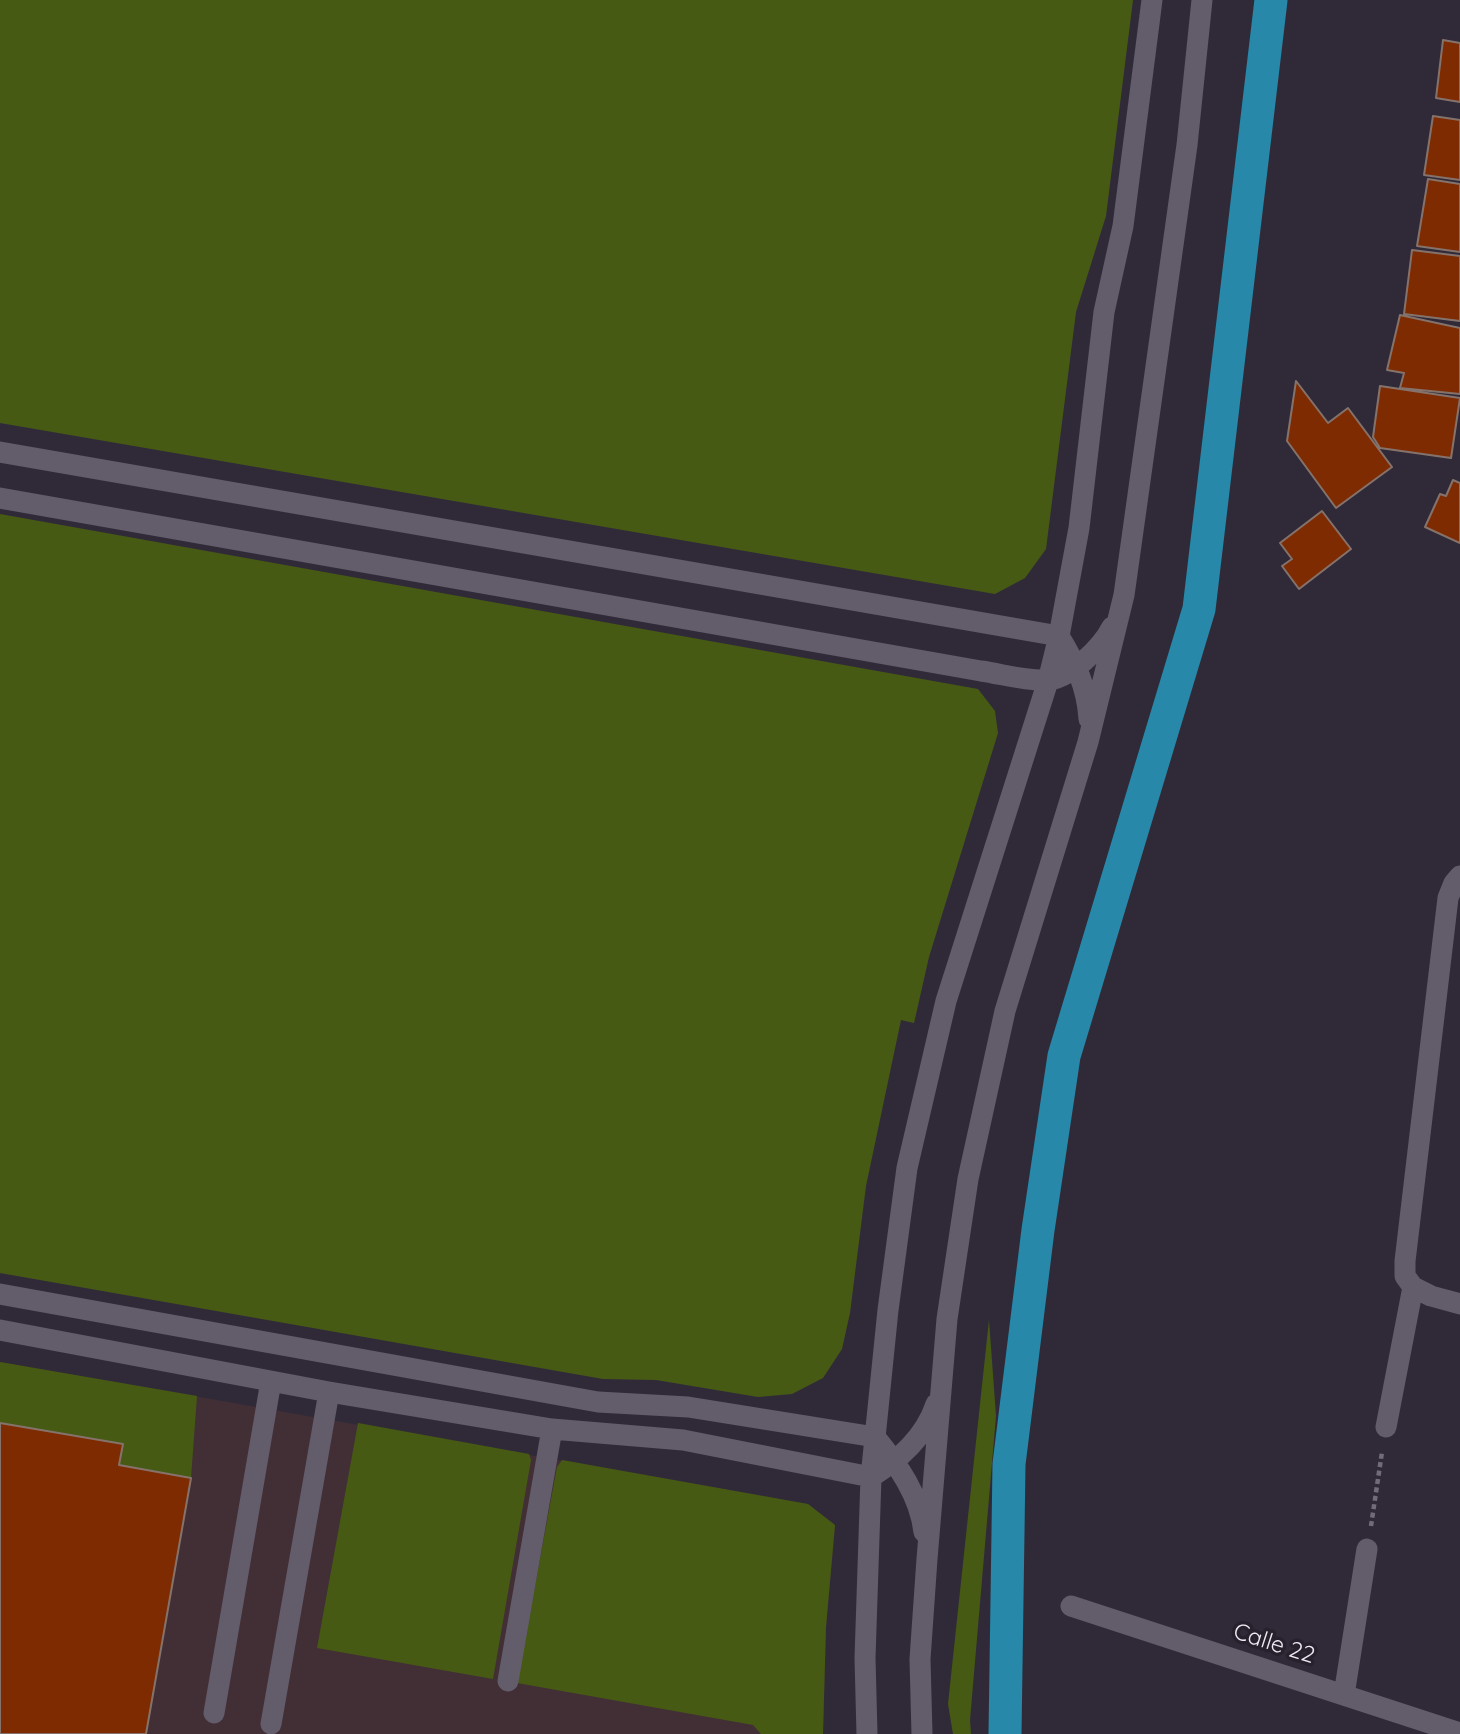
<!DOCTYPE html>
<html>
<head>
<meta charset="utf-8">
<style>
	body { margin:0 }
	canvas { display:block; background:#302a38 }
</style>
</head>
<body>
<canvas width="1460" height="1734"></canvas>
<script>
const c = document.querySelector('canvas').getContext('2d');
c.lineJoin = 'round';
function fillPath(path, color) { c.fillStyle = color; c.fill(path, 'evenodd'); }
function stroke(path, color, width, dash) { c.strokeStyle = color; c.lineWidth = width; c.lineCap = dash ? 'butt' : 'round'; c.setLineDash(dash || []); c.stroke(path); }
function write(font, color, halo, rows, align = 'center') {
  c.font = font + ' Quicksand,sans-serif'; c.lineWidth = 7; c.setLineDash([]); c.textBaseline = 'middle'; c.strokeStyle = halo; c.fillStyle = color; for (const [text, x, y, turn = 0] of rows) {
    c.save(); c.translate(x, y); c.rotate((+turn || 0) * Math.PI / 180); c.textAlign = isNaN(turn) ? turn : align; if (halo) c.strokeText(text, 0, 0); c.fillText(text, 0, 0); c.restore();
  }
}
const commercial = new Path2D(`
	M0,1362L808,1504L835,1525L826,1627L823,1734H0Z`);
const green = new Path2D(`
	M0,0H1133L1106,216L1076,312L1046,549L1025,578L995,594L0,423Z
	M0,514L978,689L995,711L998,733L929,957L914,1023L901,1020L866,1186L850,1313L842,1349L823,1378L792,1394L758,1397L656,1380L603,1379L0,1273Z
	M989,1320L996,1416L970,1720L971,1734H953L948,1704Z
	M0,1362L197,1396L191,1478L119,1465L123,1444L0,1423Z
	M358,1423L529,1454L531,1460L493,1679L317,1648Z
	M562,1460L808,1504L835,1525L826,1627L823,1734H761L753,1725L517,1683L557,1467Z`);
const canal = new Path2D(`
	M1005,1734L1009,1464L1038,1230L1064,1056L1199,609L1271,0`);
const building = new Path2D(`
	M1443,40L1460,43V102L1436,98Z
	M1433,116L1460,120V180L1424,175Z
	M1428,179L1460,184V252L1417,246Z
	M1412,250L1460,256V321L1404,314Z
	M1400,315L1460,328V394L1400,388L1404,373L1387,370Z
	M1296,381L1328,423L1348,408L1392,467L1336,508L1287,441Z
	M1380,386L1460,398L1451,458L1380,448L1373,437Z
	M1453,480L1460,483V543L1425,527L1440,494L1446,496Z
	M1322,511L1351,549L1299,589L1282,566L1292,559L1280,543Z
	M0,1423L123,1444L119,1465L191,1478L146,1734H0Z`);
const path = new Path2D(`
	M1371,1526L1382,1452`);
const minor = new Path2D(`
	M0,452L1059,636C1076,664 1087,687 1089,719
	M0,498L981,671C1002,674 1025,681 1046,680C1069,680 1102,647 1112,627
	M1413,1287L1431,1296L1460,1304
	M0,1294L598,1402L688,1407L875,1437C898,1465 920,1496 924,1532
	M0,1330L329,1392L552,1429L683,1440L871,1477C900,1459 925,1437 936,1404
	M1386,1427L1413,1287L1405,1276V1261L1448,898L1454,883L1460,876
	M1071,1606L1460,1733
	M508,1681L552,1429
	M1344,1695L1367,1549
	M214,1713L271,1381
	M271,1724L329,1392
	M867,1734L865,1658L871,1477L888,1310L907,1168L946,1001L1048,681L1059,636L1079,528L1104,312L1123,226L1152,0
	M922,1734L920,1659L927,1559L947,1319L968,1179L1005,1011L1088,742L1124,595L1187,145L1202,0`);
const streetNames = [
	["Calle 22",1274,1644,18]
];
fillPath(commercial, '#422f36');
fillPath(green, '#465a14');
stroke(canal, '#2788a9', 33);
fillPath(building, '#7f2b01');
stroke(building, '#85726b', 2);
stroke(path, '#716c78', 4.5, [5, 3.5]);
stroke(minor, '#635c6b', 21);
write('23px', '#eeeaf3', '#27212e', streetNames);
</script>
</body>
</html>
